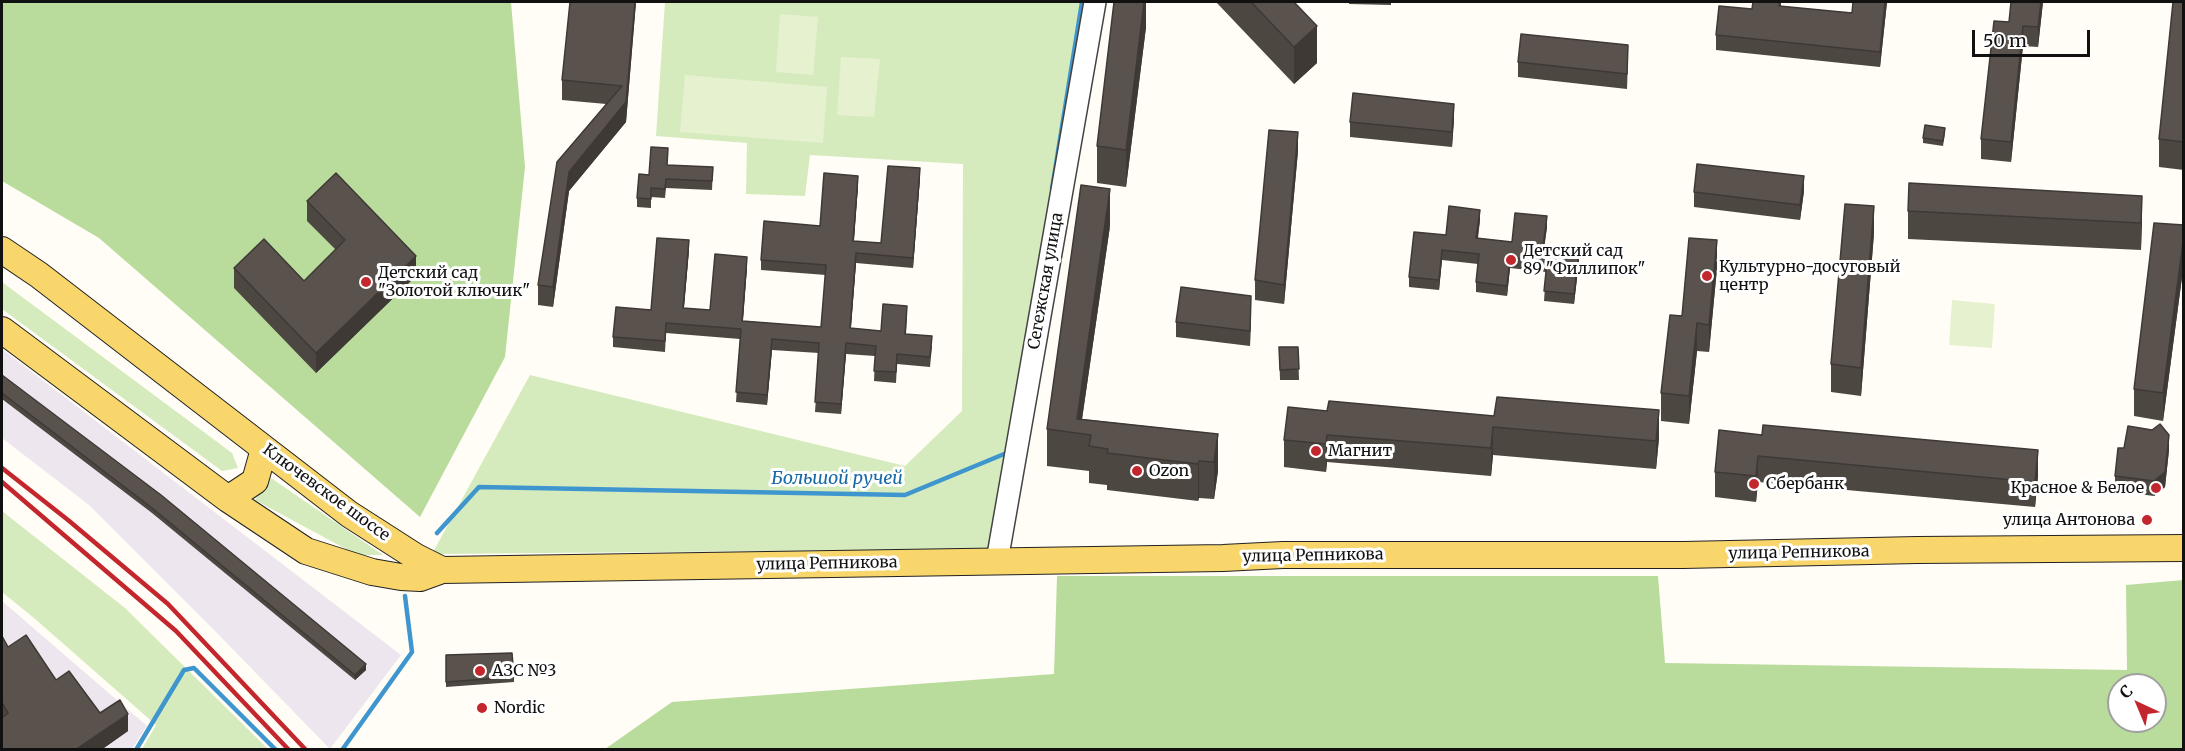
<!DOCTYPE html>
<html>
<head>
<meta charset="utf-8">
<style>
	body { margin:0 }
	#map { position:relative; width:2185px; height:751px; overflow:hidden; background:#fffdf5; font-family:Merriweather,serif }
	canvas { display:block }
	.frame { position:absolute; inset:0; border:3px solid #111; pointer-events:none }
	.north { position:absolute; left:2107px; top:673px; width:60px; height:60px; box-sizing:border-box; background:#fff; border:2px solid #a0a0a0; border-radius:50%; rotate:316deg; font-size:16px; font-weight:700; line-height:24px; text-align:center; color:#111 }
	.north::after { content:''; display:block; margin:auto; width:21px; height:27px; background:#c4262e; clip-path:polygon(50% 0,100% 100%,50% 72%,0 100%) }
	.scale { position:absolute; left:1972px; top:30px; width:118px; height:27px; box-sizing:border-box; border:3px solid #111; border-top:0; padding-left:8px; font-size:18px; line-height:21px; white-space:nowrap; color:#111; -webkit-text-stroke:4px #fff; paint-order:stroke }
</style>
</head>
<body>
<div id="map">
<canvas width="2185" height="751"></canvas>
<div class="frame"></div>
<div class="north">С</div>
<div class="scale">50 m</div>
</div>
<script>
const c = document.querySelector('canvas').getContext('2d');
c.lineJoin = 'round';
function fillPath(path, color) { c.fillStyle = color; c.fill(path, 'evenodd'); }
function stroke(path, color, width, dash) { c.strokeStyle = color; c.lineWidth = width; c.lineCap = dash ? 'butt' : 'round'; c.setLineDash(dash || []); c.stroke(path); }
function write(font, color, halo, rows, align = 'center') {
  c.font = font + ' Merriweather,serif'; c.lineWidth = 6; c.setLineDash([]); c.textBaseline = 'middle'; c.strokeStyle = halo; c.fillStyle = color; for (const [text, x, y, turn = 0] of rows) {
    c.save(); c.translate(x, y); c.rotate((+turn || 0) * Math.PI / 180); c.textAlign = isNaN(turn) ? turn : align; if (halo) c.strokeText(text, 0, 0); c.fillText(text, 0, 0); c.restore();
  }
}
const industrial = new Path2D(`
	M2,349L401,655L330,749L213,629L89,505L2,438Z
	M2,601L147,726L132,749H2Z`);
const green = new Path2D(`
	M665,2H1082L993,549L432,554L530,375L905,466L962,411L963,164L810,155L805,196L746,194L747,143L656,136Z
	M2,282L232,453L238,468L222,471L2,309Z
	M271,478L383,555H357L255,500Z
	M2,511L125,608L268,749H142L156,725L34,618L2,592Z`);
const forest = new Path2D(`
	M2,2H511L525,167L505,357L420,517L99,238L2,181Z
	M1057,576H1658L1665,663L2127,670L2126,585L2183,580V749H605L672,702L1054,674ZM2119,685H2155V721H2119Z`);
const pitch = new Path2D(`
	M780,14L818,17L813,75L776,72Z
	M841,57L880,59L874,117L837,115Z
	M685,75L827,87L823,143L680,132Z
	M1952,300L1995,304L1992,348L1949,345Z`);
const stream = new Path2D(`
	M1052,189L1082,2
	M437,533L479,487L905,495L1009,452
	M136,750L184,670L194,668L276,750
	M342,750L412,652L405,596`);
const minor = new Path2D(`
	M997,561L1095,2`);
const major = new Path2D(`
	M2,250L39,275L349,514L416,557L442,570
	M2,330L228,499L306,551L372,572L401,577L420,578L442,570L1223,558L1283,555H1683L1917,550L2184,548
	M228,499L255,481L264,449`);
const rail = new Path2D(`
	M2,468L68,520L168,604L306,750
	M2,482L176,631L289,750`);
const wall = new Path2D(`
	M636,2L626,122L569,191L553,307L538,305V285L557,162L606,104L562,100V80Z
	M1146,2V27L1126,187L1097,183V146Z
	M1216,2H1294L1317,63L1294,84Z
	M1349,2H1391V5L1349,4Z
	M1753,2H1781V6L1852,13L1853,2H1887L1880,67L1716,50V35L1752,9Z
	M2043,2L2038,47L2023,46L2011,162L1981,159V139L2009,22Z
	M2184,2V170L2159,167V139Z
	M1628,60L1627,89L1518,77V62Z
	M1454,119L1452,147L1350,137V122Z
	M1945,133L1943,146L1923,143V138Z
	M1298,151L1284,304L1255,300V280Z
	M668,157L667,165L713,167L712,190L666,188L665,198L651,197V208L637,207V198L649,175Z
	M920,178L913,268L856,263L851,328L881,331L907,316L906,334L932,346L930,367L897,364L896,383L874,381L875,356L846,354L841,414L815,412L819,353L772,350L767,405L736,402L740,339L666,333L665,352L613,347V337L651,310L689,250L684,308L710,310L747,267L743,321L821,327L826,275L761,270V260L820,226L858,186L854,241L881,243Z
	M1804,191L1800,220L1694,207V192Z
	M2142,196L2141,250L1908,239V211Z
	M307,201L416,276L316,373L234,288V268L304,281L336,250L307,221Z
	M1480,220L1478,238L1512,242L1547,227L1544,247L1579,261L1574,304L1544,301L1546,272L1510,268L1507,296L1476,292V282L1478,264L1442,260L1439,290L1409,287V277L1446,235Z
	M2184,225V262L2163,421L2134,416V389Z
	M1110,226L1082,419L1218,434V471L1214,499L1199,498L1198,501L1107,490V485L1089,483V471L1047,466V429Z
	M1874,233L1861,396L1831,392V364Z
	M1717,268L1709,352L1697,351L1689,424L1661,421V393L1682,316Z
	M1251,311L1250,346L1176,337V322Z
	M1279,347H1298L1299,380H1280Z
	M2,375L366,670L355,680L152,513L2,399Z
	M1327,411L1659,438L1656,469L1493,455L1491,476L1327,462L1326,472L1284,467V440Z
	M1719,430L2038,476L2035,507L1758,482L1756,502L1715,497V472Z
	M2169,450L2165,487L2154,496L2115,491V476Z
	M2,636L8,647L56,680L100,713L128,731L101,750H2Z
	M446,655L514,677V682L446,687Z`);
const shadedWall = new Path2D(`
	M635,2H636L626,122L569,191L553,307V287L569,172L626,102Z
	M1144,2H1146V27L1126,187V150Z
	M1885,2H1887L1880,67V52Z
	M2041,2H2043L2038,47V27Z
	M1317,26V63L1294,84V47Z
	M2023,26V46L2011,162V142Z
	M1454,104V119L1452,147V132Z
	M1298,132V151L1284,304V285Z
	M920,168V178L913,268V258Z
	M858,176V186L853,251V241Z
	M1804,176V191L1800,220V205Z
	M1110,189V226L1080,433L1077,419Z
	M2142,196V224L2141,250V223Z
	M1874,206V233L1861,396V368Z
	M1480,210V220L1476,249V238Z
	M1547,216V227L1543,257V246Z
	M2184,234V262L2163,421V393Z
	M689,240V250L683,318V308Z
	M1717,240V268L1709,352V325Z
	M1442,250V260L1439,290V280Z
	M1579,251V261L1574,304V294Z
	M856,253V263L850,338V328Z
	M416,256V276L316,373V353Z
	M747,257V267L742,331V321Z
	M1510,258V268L1507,296V286Z
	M1251,296V311L1250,346V331Z
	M1697,323V351L1689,424V396Z
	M772,339V350L767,405V395Z
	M846,343V354L841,414V404Z
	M1659,410V438L1656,469V441Z
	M1493,427V455L1491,476V448Z
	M1218,434V471L1214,499V462Z
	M1327,435V462L1326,472V444Z
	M2169,435V450L2165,487L2154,496V481Z
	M2038,450V476L2035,507V482Z
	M1758,456V482L1756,502V476Z
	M1199,461V498L1198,501V464Z
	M366,664V670L355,680V675Z
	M128,714V731L101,750H75Z`);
const building = new Path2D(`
	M570,2H635L626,102L569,172L553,287L538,285L557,162L622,86L562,80Z
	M1114,2H1144L1126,150L1097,146Z
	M1251,2H1294L1317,26L1294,47Z
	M1753,2H1780L1779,6L1852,13L1853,2H1885L1880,52L1716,35L1719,6L1752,9Z
	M2011,2H2041L2038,27L2023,26L2011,142L1981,139L1994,21L2009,22Z
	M2173,2H2184V142L2159,139Z
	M1521,34L1628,45L1627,74L1518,62Z
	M1353,93L1454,104L1452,132L1350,122Z
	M1925,125L1945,128L1943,141L1923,138Z
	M1269,130L1298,132L1284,285L1255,280Z
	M651,147L668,148L667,165L713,167L712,181L666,179L665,189L651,188V199L637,198L639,174L649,175Z
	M1697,164L1804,176L1800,205L1694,192Z
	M888,166L920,168L913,258L856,253L850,328L881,331L883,304L907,306L905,334L932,336L930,357L897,354L896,372L874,371L876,346L846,343L841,404L815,402L819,343L772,339L767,395L736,392L741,329L666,323L665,341L613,337L616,307L651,310L657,238L689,240L683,308L710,310L715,254L747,257L742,321L821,327L826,265L761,260L764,221L820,226L824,173L858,176L853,241L881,243Z
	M336,173L416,256L316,353L234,268L264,239L304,281L345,240L307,201Z
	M1909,183L2142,196L2141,223L1908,211Z
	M1081,185L1110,189L1077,419L1218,434L1214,462L1199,461L1198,464L1107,453L1108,449L1089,446L1091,435L1047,429Z
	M1845,204L1874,206L1861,368L1831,364Z
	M1449,206L1480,210L1476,238L1512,242L1515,213L1547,216L1543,246L1579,251L1574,294L1544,291L1547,262L1510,258L1507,286L1476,282L1479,254L1442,250L1439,280L1409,277L1414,232L1446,235Z
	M2154,223L2184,225V234L2163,393L2134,389Z
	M1689,238L1717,240L1709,325L1697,323L1689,396L1661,393L1670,315L1682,316Z
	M1181,287L1251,296L1250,331L1176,322Z
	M1279,347H1298L1299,369L1280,370Z
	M2,375L161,495L366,664L355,675L152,508L2,393Z
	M1497,397L1659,410L1656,441L1493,427L1491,448L1327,435L1326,444L1284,440L1288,407L1327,411L1329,401L1494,416Z
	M2160,424L2169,435L2165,472L2154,481L2115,476L2118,448H2124L2128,426L2152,430Z
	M1763,425L2038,450L2035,482L1758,456L1756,476L1715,472L1719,430L1762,435Z
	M26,635L56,680L69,671L100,713L120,700L128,714L75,750H2V718L8,713L2,703V636L8,647Z
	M512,653L514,677L446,682V655Z`);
const markers = [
	[1511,260,6,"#c4262e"],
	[1707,276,6,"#c4262e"],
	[366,282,6,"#c4262e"],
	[1316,451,6,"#c4262e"],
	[1137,471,6,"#c4262e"],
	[1754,484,6,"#c4262e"],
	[2156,488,6,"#c4262e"],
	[2147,520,6,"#c4262e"],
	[480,671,6,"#c4262e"],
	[482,708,6,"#c4262e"]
];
const poiNames = [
	["Детский сад",1523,251],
	["89 \"Филлипок\"",1523,269],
	["Культурно-досуговый",1719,267],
	["центр",1719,285],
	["Детский сад",378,273],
	["\"Золотой ключик\"",378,291],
	["Магнит",1328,451],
	["Ozon",1149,471],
	["Сбербанк",1766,484],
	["Красное & Белое",2144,488,"right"],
	["улица Антонова",2135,520,"right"],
	["АЗС №3",492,671],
	["Nordic",494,708]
];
const streetNames = [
	["Сегежская улица",1046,281,-80],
	["Ключевское шоссе",326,493,36],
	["улица Репникова",1799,553,-1],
	["улица Репникова",1313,556,-1],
	["улица Репникова",827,564,-1]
];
const waterNames = [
	["Большой ручей",837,479]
];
fillPath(industrial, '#eee6ef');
fillPath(green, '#d5ebbd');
fillPath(forest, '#b9dc9c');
fillPath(pitch, '#e6f2cf');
stroke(stream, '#3f96cf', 4.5);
stroke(minor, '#444', 24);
stroke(major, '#222', 28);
stroke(minor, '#fff', 21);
stroke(major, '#f9d66b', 26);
stroke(rail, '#c4262e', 4.5);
fillPath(wall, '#4d4742');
fillPath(shadedWall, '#3f3936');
fillPath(building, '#5a524d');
stroke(building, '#3f3936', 1.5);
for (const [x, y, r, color] of markers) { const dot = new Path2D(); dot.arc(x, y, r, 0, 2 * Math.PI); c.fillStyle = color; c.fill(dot); stroke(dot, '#fff', 2); }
write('16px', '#111', '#fff', poiNames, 'left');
write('16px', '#111', '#fff', streetNames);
write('italic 18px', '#1768a6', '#fff', waterNames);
</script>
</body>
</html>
